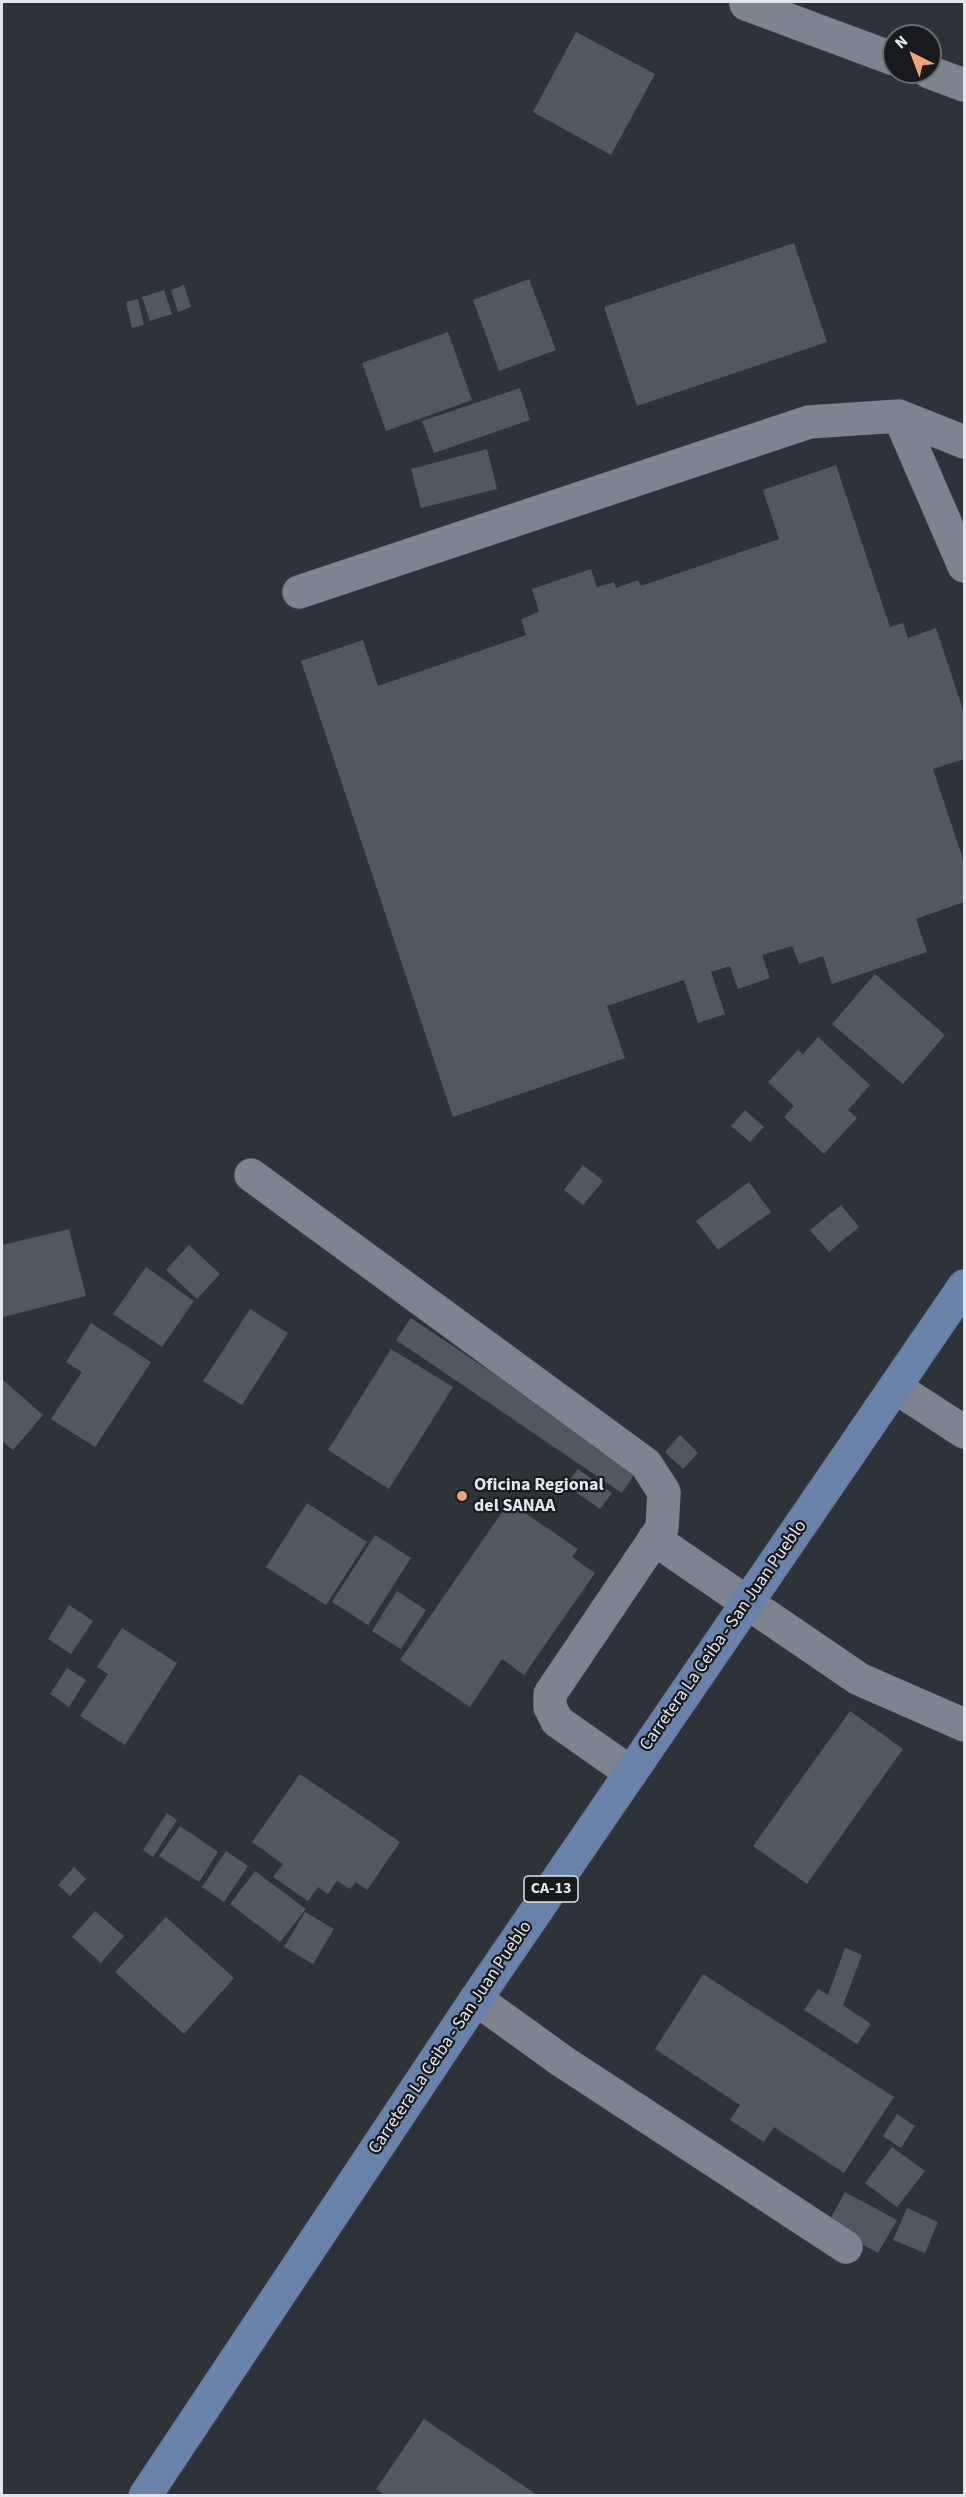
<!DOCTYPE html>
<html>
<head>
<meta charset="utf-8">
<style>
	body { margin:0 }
	#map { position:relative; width:966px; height:2497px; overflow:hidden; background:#2e333a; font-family:"Source Sans 3",sans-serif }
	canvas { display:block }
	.frame { position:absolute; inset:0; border:3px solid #e2e5ea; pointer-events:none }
	.north { position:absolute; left:882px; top:24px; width:60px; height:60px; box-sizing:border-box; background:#181a1e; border:2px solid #696b70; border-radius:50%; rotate:318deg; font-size:16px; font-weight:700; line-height:24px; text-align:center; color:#e2e5ea }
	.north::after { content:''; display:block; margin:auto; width:21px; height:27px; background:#f0a279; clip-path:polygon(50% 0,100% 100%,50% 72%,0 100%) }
</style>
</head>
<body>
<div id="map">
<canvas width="966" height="2497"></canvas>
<div class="frame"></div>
<div class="north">N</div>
</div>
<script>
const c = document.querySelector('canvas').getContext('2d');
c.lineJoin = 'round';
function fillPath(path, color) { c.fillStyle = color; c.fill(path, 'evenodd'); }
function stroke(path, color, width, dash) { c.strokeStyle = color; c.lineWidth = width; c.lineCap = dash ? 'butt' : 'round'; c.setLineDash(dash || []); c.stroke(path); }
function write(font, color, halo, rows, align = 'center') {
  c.font = font + ' "Source Sans 3",sans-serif'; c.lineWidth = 4.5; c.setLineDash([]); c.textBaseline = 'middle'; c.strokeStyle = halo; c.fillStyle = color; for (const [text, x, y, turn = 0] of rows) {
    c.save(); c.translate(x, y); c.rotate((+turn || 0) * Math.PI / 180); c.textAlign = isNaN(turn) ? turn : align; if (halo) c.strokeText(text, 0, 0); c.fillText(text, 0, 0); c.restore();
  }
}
const building = new Path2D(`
	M576,32L655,74L611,155L533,112Z
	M794,243L827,342L637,406L604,307Z
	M529,279L556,350L499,371L473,300Z
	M184,285L191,307L178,312L171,290Z
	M164,290L172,314L150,321L142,297Z
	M138,299L144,325L132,328L126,302Z
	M448,332L472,400L386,431L362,363Z
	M520,388L530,420L434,453L422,421Z
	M487,449L497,489L421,508L411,469Z
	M836,465L890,627L903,623L908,638L936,628L964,713V759L933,769L964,862V902L916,919L927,952L832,984L823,956L799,964L792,946L762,955L770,978L738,989L730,966L711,972L725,1014L698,1023L684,980L607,1006L625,1058L453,1117L301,661L363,640L378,686L526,635L521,619L539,612L532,589L591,569L597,587L614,582L616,588L638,580L641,586L779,539L763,490Z
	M875,974L945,1035L903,1084L832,1024Z
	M818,1037L870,1085L848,1110L857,1118L824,1154L784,1117L794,1106L768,1082L798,1050L803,1054Z
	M745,1110L764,1127L750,1142L731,1126Z
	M583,1165L603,1181L583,1205L564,1190Z
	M749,1182L771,1212L718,1250L696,1221Z
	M841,1205L859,1227L829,1252L810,1230Z
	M69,1229L86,1296L3,1317L2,1245Z
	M189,1245L220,1274L197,1299L166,1270Z
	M146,1267L194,1301L162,1347L113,1314Z
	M250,1309L288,1333L242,1405L203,1381Z
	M411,1318L637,1470L622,1493L396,1340Z
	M91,1323L151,1362L95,1447L51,1419L82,1372L66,1362Z
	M391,1349L453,1387L389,1489L328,1450Z
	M2,1379L43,1415L13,1450L2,1441Z
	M680,1435L698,1453L683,1469L665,1452Z
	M578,1469L612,1493L600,1509L566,1485Z
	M509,1502L578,1549L572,1557L595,1573L524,1675L502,1659L470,1707L400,1660Z
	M307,1503L367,1542L326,1605L266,1567Z
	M375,1535L411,1558L368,1625L332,1602Z
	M397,1591L426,1610L401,1649L372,1631Z
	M69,1605L93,1621L71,1654L48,1639Z
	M122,1628L177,1663L125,1745L80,1716L108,1674L97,1667Z
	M67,1668L86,1680L69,1707L50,1694Z
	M850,1711L903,1749L807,1884L753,1846Z
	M300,1774L400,1842L367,1890L356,1882L350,1889L337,1881L328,1894L318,1887L308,1901L273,1877L283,1864L252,1842Z
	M167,1813L177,1820L153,1857L143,1850Z
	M180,1826L218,1852L199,1882L159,1856Z
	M226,1851L248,1866L224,1902L202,1887Z
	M74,1867L86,1879L70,1896L58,1885Z
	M255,1871L306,1909L280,1942L230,1904Z
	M95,1911L124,1936L101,1963L72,1937Z
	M305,1912L334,1929L313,1964L284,1947Z
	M166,1917L234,1978L184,2034L115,1972Z
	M845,1948L862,1955L843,2005L871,2024L857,2044L804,2010L818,1989L828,1995Z
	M703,1974L894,2097L844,2173L774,2127L764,2142L730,2120L740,2105L655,2049Z
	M897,2114L915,2126L901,2148L883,2136Z
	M892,2147L925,2171L897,2207L865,2183Z
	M845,2192L897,2220L878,2253L827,2225Z
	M907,2208L938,2222L925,2253L893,2240Z
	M424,2419L539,2496H386L376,2489Z`);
const minor = new Path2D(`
	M746,4L894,59
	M929,72L964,85
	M899,416L964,566
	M299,592L809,422L899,416L964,442
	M251,1175L646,1464L664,1492L662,1528L550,1694V1707L557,1721L631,1773
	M895,1387L964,1432
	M654,1539L859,1679L964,1725
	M476,1999L562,2061L846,2247`);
const major = new Path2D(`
	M145,2496L476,1999L964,1286`);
const markers = [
	[462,1496,6,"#f0a279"]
];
const shields = [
	[551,1889,54]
];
const shieldNames = [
	["CA-13",551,1889]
];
const poiNames = [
	["Oficina Regional",474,1486],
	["del SANAA",474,1507]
];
const streetNames = [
	["Carretera La Ceiba - San Juan Pueblo",724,1636,-55],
	["Carretera La Ceiba - San Juan Pueblo",451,2038,-56]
];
fillPath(building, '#525860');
stroke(minor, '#4b4f55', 34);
stroke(major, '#4b4f55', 34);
stroke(minor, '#7e848d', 33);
stroke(major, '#6882aa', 33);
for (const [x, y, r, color] of markers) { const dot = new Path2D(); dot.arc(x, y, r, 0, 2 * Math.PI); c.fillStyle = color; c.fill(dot); stroke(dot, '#181a1e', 2); }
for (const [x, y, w] of shields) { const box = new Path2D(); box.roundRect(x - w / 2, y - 13, w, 26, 4.5); c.fillStyle = '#181a1e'; c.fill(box); stroke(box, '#e2e5ea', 1.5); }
write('bold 16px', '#e2e5ea', null, shieldNames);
write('bold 18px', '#e2e5ea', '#181a1e', poiNames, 'left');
write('18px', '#e2e5ea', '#181a1e', streetNames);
</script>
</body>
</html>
